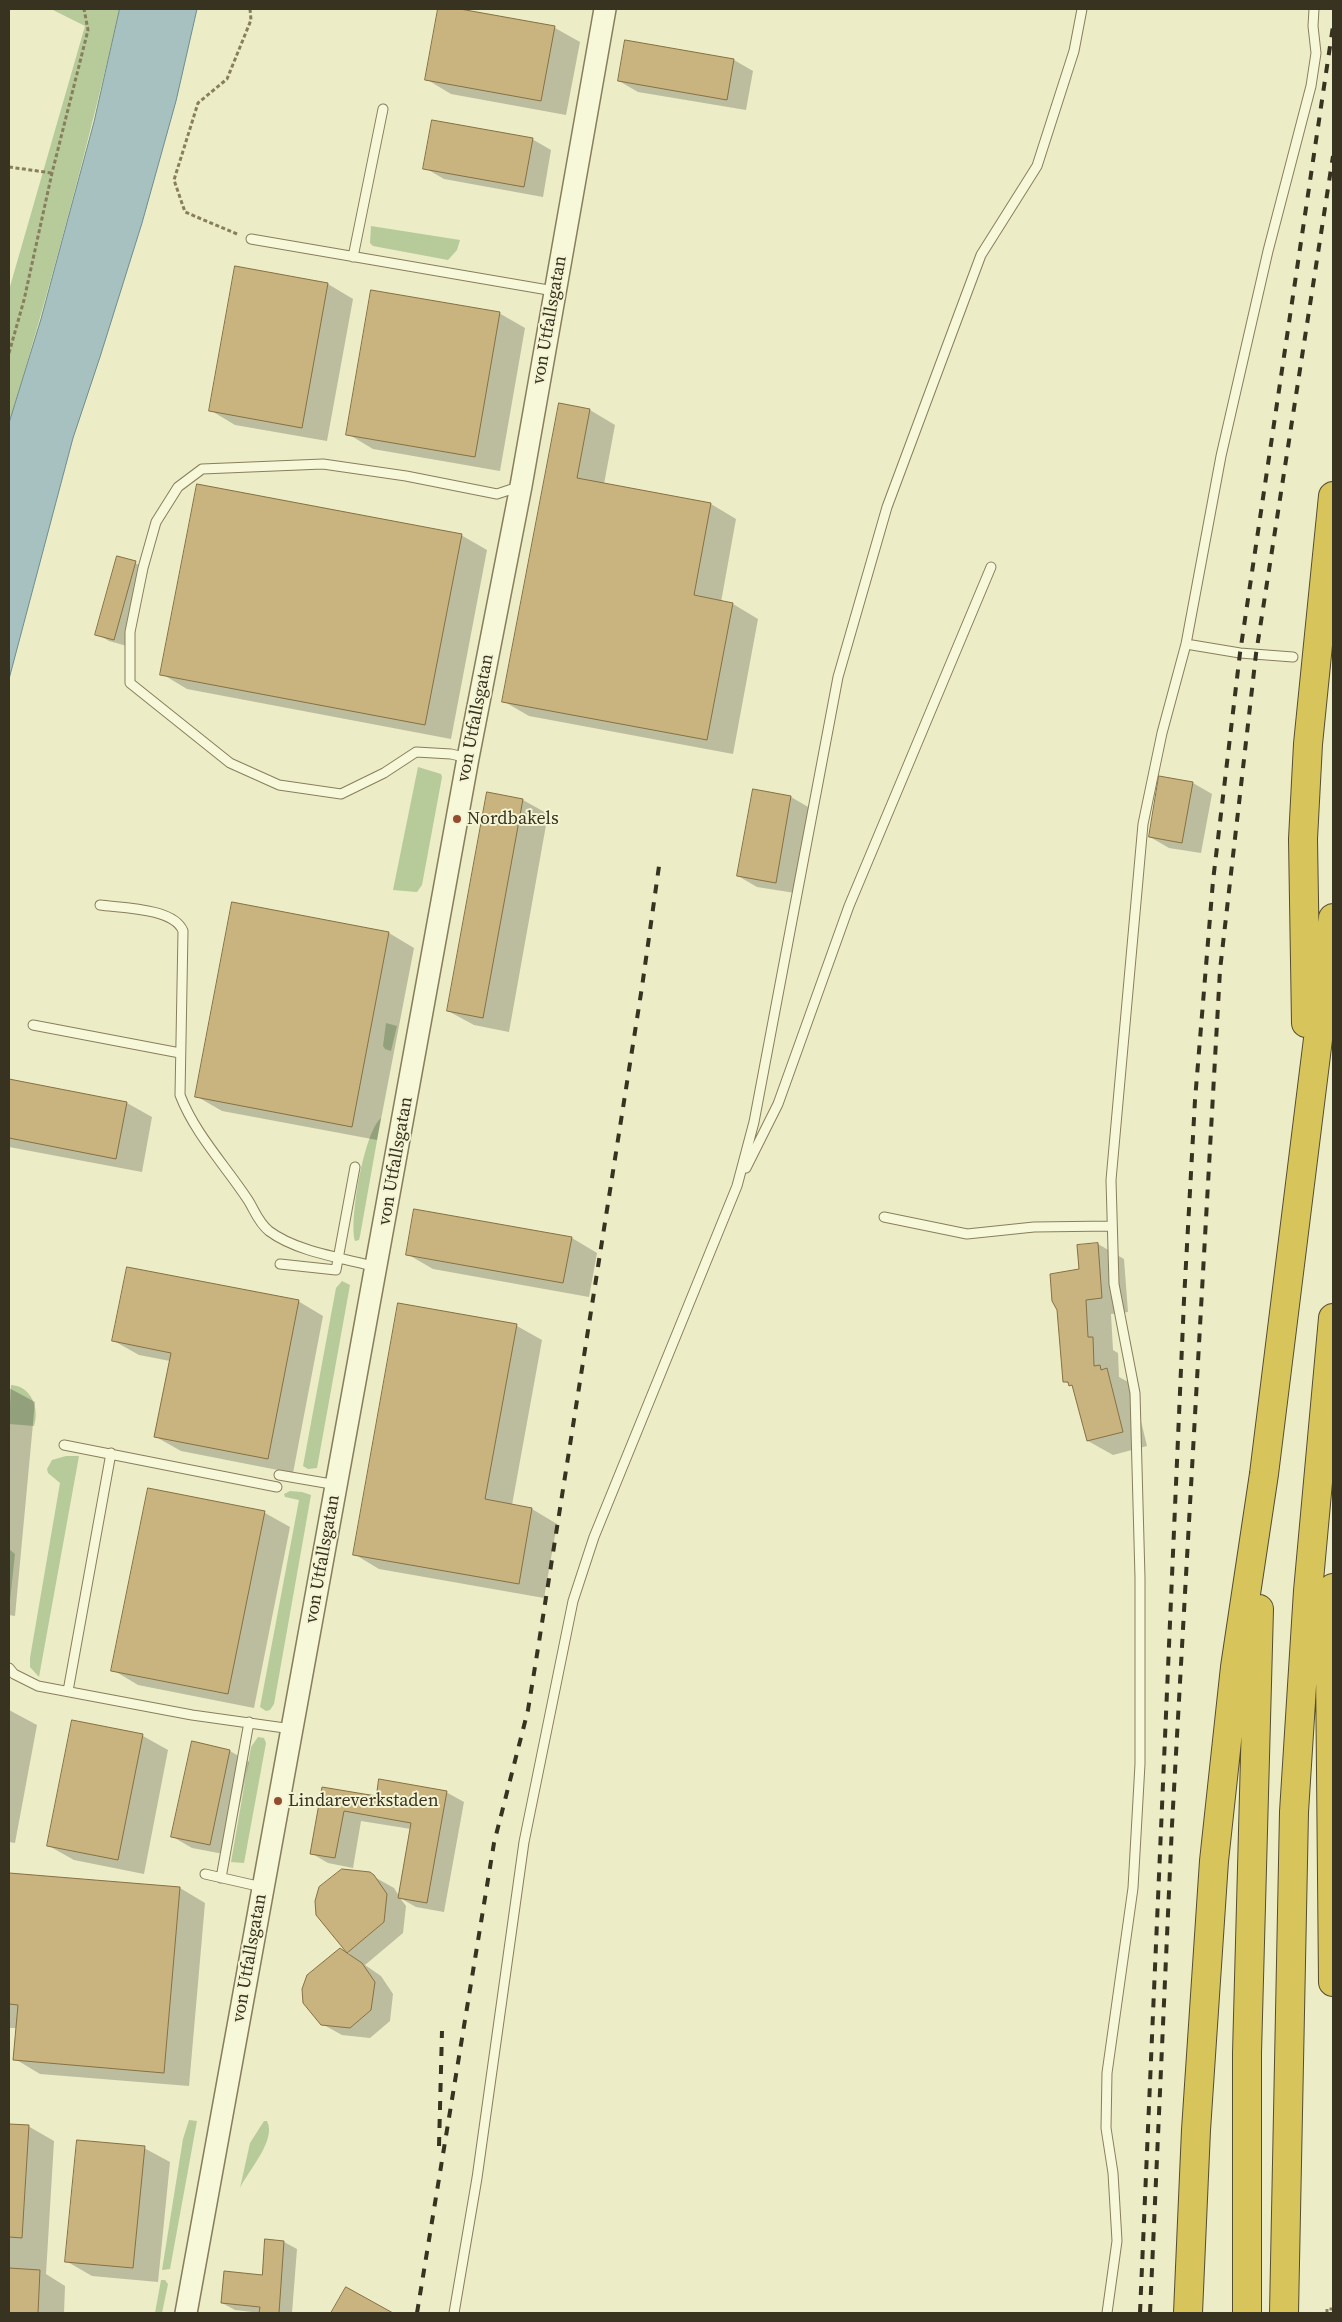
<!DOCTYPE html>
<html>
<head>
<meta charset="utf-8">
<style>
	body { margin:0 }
	#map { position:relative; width:1342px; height:2322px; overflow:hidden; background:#ececc6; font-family:"Source Serif 4",serif }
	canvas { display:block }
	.frame { position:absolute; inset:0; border:10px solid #383220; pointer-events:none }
</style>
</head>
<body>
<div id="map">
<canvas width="1342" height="2322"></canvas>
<div class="frame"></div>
</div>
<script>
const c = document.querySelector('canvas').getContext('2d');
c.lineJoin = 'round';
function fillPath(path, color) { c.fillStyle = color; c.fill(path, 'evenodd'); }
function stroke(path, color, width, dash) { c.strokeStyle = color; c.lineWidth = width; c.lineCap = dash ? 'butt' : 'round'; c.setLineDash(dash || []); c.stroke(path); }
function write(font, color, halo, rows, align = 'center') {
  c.font = font + ' "Source Serif 4",serif'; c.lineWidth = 4; c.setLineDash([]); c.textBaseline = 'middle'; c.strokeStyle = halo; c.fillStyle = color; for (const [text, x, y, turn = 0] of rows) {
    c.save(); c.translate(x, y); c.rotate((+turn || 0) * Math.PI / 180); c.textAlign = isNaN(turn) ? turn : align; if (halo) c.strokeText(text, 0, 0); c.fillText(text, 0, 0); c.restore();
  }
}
const green = new Path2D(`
	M51,9H120C87,148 51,286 9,423V290L85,26Z
	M371,226L460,240L457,250L448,260L373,246L370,243Z
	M418,767L441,774L442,777L422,885L417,892L393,890Z
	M386,1023L397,1026L391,1051L385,1049L383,1046Z
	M381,1118L360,1236L359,1240L355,1241C349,1220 364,1132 381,1118Z
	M342,1281L350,1285L317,1468L308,1469L303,1466L336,1288Z
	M11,1385C31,1386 40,1408 34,1426L9,1424Z
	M66,1456H79L39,1677L30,1667V1658L60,1483L48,1473L47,1469L52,1460Z
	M290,1491L302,1492L311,1495L274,1704L270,1710L266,1711L260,1707L299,1500L285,1497L284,1494Z
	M9,1549L15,1554L9,1610Z
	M258,1737L264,1738L266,1743L244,1863L231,1862L251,1747Z
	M189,2120L197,2121L170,2269L162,2270L183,2139Z
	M264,2121H267C277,2140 248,2171 240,2188L250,2143Z
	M161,2280H165L168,2284L162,2313H155Z`);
const water = new Path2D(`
	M120,9H197L176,101L142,223L100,357L73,438L9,679V423L41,319L94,122Z`);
const shadow = new Path2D(`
	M439,9H453L555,28L580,42L566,115L451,94L426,79Z
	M626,41L734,60L753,71L746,110L638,92L619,81Z
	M532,139L551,150L543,197L444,179L425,168Z
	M328,284L353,299L327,441L235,425L210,410Z
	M499,313L525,328L500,471L373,449L348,434Z
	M590,410L615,425L604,484L711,504L736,519L721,602L733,604L758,619L733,754L529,716L503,701Z
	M461,535L487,550L451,739L187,689L162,674Z
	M135,563L148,570L127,646L109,641L97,634Z
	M1193,783L1212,794L1201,853L1169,848L1150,837Z
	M488,793L523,800L548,814L509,1032L474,1025L448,1011Z
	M791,797L810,808L795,893L757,887L738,876Z
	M389,933L414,948L377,1140L222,1111L196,1096Z
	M9,1080L127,1103L152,1117L142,1172L9,1147Z
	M572,1238L597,1253L589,1297L433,1269L407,1254Z
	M1098,1244L1124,1259L1128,1312L1111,1314L1113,1350L1118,1353L1119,1377L1132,1384L1147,1446L1113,1455L1088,1441L1074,1387L1064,1381L1080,1270L1078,1246Z
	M298,1301L323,1316L293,1473L181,1451L156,1437L170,1361L139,1355L114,1341Z
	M399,1304L517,1326L542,1340L512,1505L532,1509L557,1524L544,1598L379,1569L354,1554Z
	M9,1388L35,1402L15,1616L9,1615Z
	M149,1489L265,1513L290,1527L254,1708L138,1685L113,1670Z
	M9,1710L37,1725L15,1843L9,1842Z
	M73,1722L143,1736L168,1750L144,1874L74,1860L49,1846Z
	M193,1743L230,1751L249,1762L229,1855L192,1848L173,1837Z
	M323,1788L377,1798L446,1792L464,1802L444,1912L416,1907L400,1898L406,1906L403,1933L365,1965L381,1976L393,1994L390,2021L370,2038L342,2035L322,2024L351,1956L317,1914L369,1874L394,1888L399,1896L411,1829L361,1821L353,1868L328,1863L311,1853Z
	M9,1874L180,1888L205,1903L189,2086L40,2074L15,2059L17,2028H9Z
	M9,2125L28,2126L54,2141L46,2274L65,2286L64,2313H9Z
	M144,2148L170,2162L158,2282L92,2276L66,2261Z
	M266,2241L284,2242L297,2249L292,2313H261L235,2310L222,2303L263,2276Z
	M346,2289L390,2313H332Z`);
const building = new Path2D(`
	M438,9H460L555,26L541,101L425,80Z
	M625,40L734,59L727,100L618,81Z
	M432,120L533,138L524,187L423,169Z
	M235,266L328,283L302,428L209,411Z
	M371,290L500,312L475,457L346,435Z
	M559,403L590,409L577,478L711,503L694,595L733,603L707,740L502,702Z
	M197,484L462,534L425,725L160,675Z
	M117,556L136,561L114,640L95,635Z
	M1159,776L1193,782L1182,843L1149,837Z
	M753,789L791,796L776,883L737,876Z
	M487,792L523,799L483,1018L447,1011Z
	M232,902L389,932L352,1127L195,1097Z
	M9,1079L127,1102L116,1159L9,1138Z
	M414,1209L572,1237L563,1283L406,1255Z
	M1098,1243L1102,1298L1086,1300L1088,1337H1093L1094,1366L1100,1365L1101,1370L1107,1368L1123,1432L1087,1441L1072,1385L1069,1386L1068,1382H1063L1057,1310L1052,1301L1050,1274L1079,1269L1077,1245Z
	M127,1267L299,1300L268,1459L154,1437L171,1353L112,1341Z
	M398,1303L517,1324L485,1499L532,1508L519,1584L353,1555Z
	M148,1488L265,1511L228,1694L111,1671Z
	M72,1720L143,1734L118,1860L47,1846Z
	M192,1741L230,1750L210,1845L171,1837Z
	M379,1779L447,1791L427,1903L398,1898L411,1823L344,1811L335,1858L310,1854L322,1787L376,1796Z
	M342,1869L370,1872L374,1875L387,1894L384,1922L347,1953L362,1963L375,1982L371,2010L350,2028L321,2025L303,2003L302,1989L307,1975L340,1948L347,1953L316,1915L315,1901L319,1887Z
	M9,1873L180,1887L164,2073L13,2060L18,2005L9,2004Z
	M9,2124L29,2125L22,2238L9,2237Z
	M77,2140L145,2146L133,2268L65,2262Z
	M265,2239L284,2241L279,2313H259L260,2307L221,2303L224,2271L262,2275Z
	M9,2268L40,2270L38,2313H9Z
	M346,2287L393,2313H331Z`);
const path = new Path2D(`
	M9,167L52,173
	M237,234L185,212L174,180L198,103L227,79L251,20L250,9
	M9,353L24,300L52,173L88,30L84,9
	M1327,2313V2309H1333`);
const service = new Path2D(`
	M251,239L554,291
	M353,257L383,109
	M1186,644L1240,653L1293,657
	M468,758L451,754L416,752L384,773L341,794L279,785L230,763L130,683V632L143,568L156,522L178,487L202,469L323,464L406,476L497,494L521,486
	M100,905C122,908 174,908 183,931L180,1095C195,1134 225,1165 248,1200C255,1211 258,1222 269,1231C297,1252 343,1258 377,1267
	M33,1025L180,1053
	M746,1168L778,1104L849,906L991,567
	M884,1217L967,1234L1034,1227L1112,1226
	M280,1264L336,1270L355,1167
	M64,1445L277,1487
	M279,1475L337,1485
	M9,1668L14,1674L38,1686L192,1715L292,1729
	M68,1691L111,1453
	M205,1874L262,1887
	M221,1878L249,1722
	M454,2313L477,2178L524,1842L573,1601L594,1537L737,1186L754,1122L838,677L887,507L981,255L1037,166L1074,51L1082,9
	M1107,2313L1117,2241L1113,2173L1106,2128L1107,2073L1133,1888L1140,1764V1578L1135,1393L1114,1284L1111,1180L1143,824L1162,733L1186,644L1221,456L1268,251L1311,86L1316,53L1313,26L1314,9`);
const tertiary = new Path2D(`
	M186,2313L468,758L521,486L605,9`);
const motorway = new Path2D(`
	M1306,1023L1303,839L1308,744L1333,496
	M1333,1588L1330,1666L1333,1982
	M1188,2313L1196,2130L1214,1861L1235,1667L1264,1474L1333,918
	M1247,2313V2053L1259,1609
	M1284,2313L1294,1812L1308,1591L1333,1318`);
const rail = new Path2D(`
	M439,2146L442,2031
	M417,2313L494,1843L528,1710L539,1642L642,987L660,859
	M1140,2313L1184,1300L1195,1100L1213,881L1240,653L1333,26
	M1150,2313L1172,1825L1220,970L1256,654L1333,156`);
const markers = [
	[457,819,5,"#934c2f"],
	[278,1801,5,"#934c2f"]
];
const streetNames = [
	["von Utfallsgatan",550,320,-80],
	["von Utfallsgatan",476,718,-79],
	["von Utfallsgatan",396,1161,-80],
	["von Utfallsgatan",323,1559,-80],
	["von Utfallsgatan",250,1958,-80]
];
const poiNames = [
	["Nordbakels",467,819],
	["Lindareverkstaden",288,1801]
];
fillPath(green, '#b7ca9a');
fillPath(water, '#a7c0c0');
stroke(water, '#6e8d8e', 1);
fillPath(shadow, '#0003');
fillPath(building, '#c9b37e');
stroke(building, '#857043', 1);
stroke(service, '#877f5c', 11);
stroke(tertiary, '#877f5c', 24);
stroke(motorway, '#554c30', 30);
stroke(path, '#877f5c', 3, [4, 2.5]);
stroke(service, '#f7f7d9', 9);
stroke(tertiary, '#f7f7d9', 21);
stroke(motorway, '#d7c55b', 28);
stroke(rail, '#383220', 4, [9, 9]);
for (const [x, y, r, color] of markers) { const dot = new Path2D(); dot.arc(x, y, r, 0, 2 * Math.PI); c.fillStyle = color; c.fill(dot); stroke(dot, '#f4f4d5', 2); }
write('18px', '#383220', '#f4f4d5', streetNames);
write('18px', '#383220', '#f4f4d5', poiNames, 'left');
</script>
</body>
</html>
